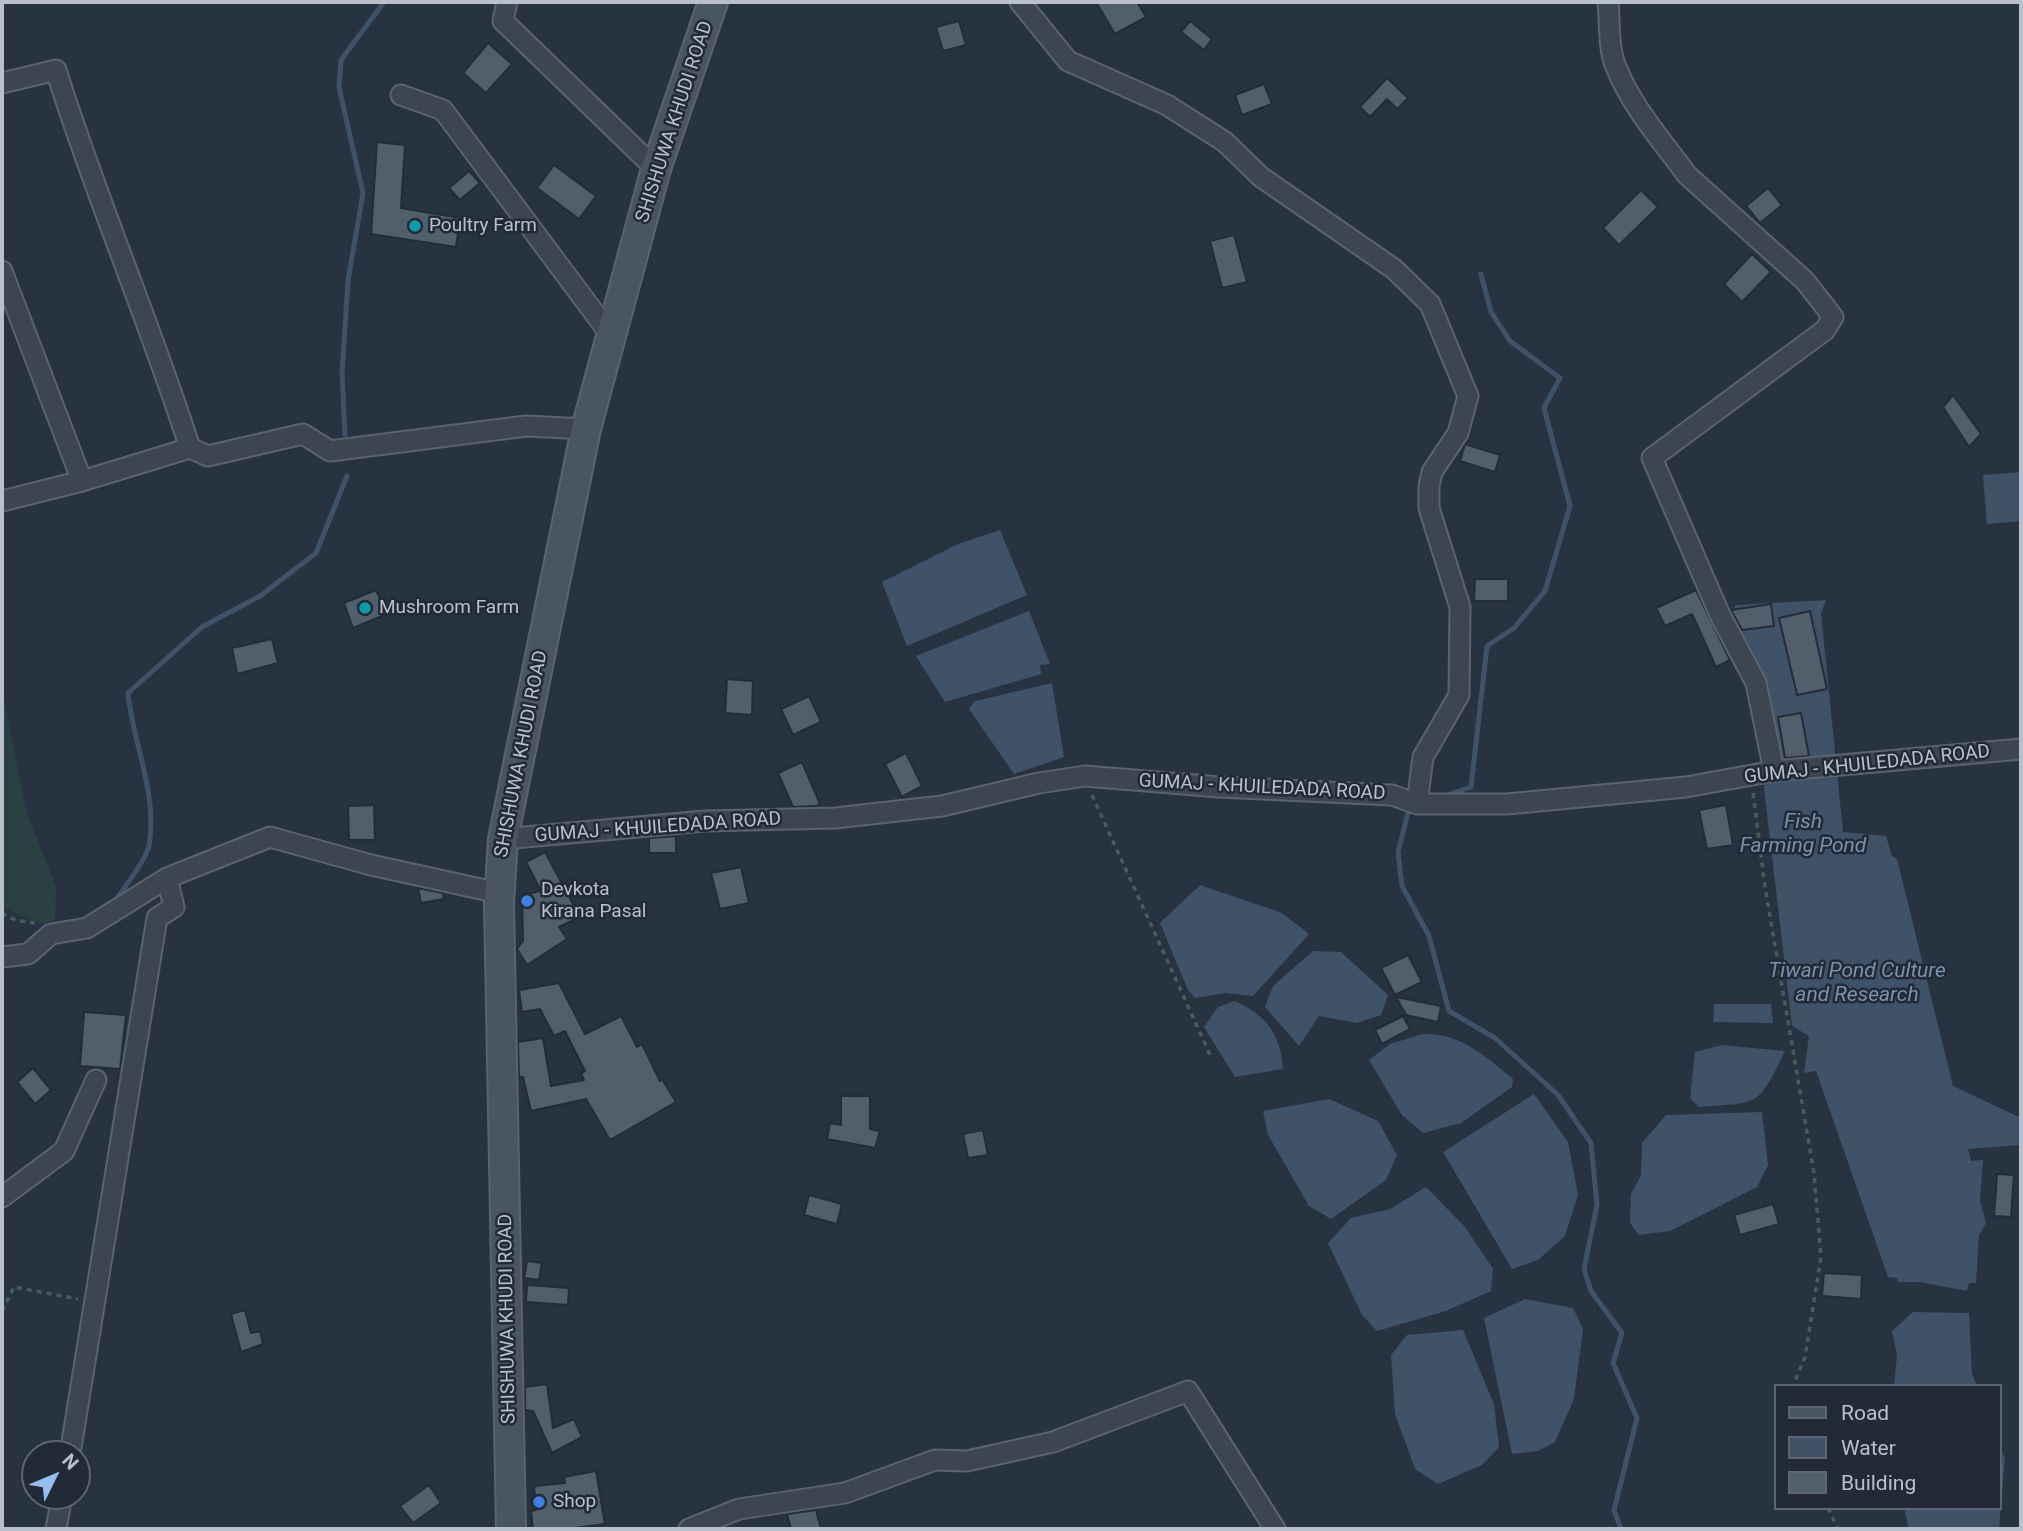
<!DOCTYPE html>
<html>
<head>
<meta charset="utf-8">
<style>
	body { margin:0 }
	#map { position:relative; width:2023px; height:1531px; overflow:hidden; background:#283341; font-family:Roboto,sans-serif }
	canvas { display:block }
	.frame { position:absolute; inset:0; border:4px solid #b9c0cb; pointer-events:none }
	.legend { position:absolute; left:1774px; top:1384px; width:228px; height:126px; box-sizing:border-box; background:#212a36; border:2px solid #5e6672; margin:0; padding:9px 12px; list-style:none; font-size:21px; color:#b9c0cb }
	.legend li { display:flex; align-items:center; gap:14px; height:35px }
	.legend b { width:35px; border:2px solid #5e6672 }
	.north { position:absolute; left:21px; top:1440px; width:70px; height:70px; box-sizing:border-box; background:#212a36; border:2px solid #5e6672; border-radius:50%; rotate:47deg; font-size:19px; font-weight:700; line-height:28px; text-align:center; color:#b9c0cb }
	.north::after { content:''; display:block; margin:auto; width:24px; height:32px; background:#96bdf2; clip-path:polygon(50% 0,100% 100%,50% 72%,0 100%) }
</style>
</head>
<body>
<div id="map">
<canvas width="2023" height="1531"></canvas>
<div class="frame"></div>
<ul class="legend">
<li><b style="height:9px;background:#4a5563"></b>Road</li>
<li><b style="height:19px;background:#3f5268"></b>Water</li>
<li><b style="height:19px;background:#515e6b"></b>Building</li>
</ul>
<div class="north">N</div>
</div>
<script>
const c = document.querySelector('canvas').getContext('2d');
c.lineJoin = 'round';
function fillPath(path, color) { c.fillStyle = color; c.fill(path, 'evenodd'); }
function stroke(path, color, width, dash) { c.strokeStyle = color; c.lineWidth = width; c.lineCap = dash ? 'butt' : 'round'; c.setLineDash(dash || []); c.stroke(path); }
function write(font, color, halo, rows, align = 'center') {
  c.font = font + ' Roboto,sans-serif'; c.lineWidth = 5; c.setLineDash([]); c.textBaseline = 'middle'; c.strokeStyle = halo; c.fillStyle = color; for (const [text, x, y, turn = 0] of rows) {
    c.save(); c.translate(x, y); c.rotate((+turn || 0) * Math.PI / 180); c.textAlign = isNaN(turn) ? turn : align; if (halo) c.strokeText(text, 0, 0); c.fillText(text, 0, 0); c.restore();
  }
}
const green = new Path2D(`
	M2,691L27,813L56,887L55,920L40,924L2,907Z`);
const water = new Path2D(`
	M2021,472V521L1987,524L1983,475Z
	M1000,530L1027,595L907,646L882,582L958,544Z
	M1826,600L1821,613L1843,832L1886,836L1892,856L1897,859L1953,1086L2021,1118V1145L1968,1149L1971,1161L1983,1160L1980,1200L1986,1223L1979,1235L1976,1283H1969L1967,1291L1920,1282H1898L1897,1278L1888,1277L1816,1071L1804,1073L1809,1036L1792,1026L1764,788L1762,706L1722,623L1736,605Z
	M1029,611L1050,664L1040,665L1041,674L945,702L916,656Z
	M1052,683L1064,757L1014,774L969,709L975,701Z
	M1200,885L1282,913L1309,934L1253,996L1225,993L1195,998L1188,990L1160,923Z
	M1313,951L1341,952L1388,995L1381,1015L1357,1023L1319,1016L1299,1046L1265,1007L1273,986Z
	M1234,1001C1266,1014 1281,1035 1283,1069L1235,1077L1204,1027L1218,1007Z
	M1714,1004H1771L1773,1023L1713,1022Z
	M1423,1034C1461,1033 1485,1056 1513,1079L1512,1087L1461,1123L1423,1133L1402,1115L1369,1060L1390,1044Z
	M1722,1045L1785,1051C1757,1108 1761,1102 1699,1107L1690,1098L1695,1052Z
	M1534,1094L1568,1142L1578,1195L1565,1236L1538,1260L1512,1269L1443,1152Z
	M1329,1099L1378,1121L1397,1155L1386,1180L1331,1219L1309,1206L1268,1135L1263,1111Z
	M1762,1112L1768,1165L1757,1187L1670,1231L1639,1235L1630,1223L1631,1194L1641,1175L1642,1143L1666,1115Z
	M1426,1187L1465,1227L1493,1269L1491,1291L1446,1311L1377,1331L1362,1315L1328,1243L1351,1218L1390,1209Z
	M1525,1299L1573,1308L1583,1329L1574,1399L1555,1442L1538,1451L1512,1454L1484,1318Z
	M1913,1312L1969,1313L1972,1374L1977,1386H1894L1897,1355L1892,1331Z
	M1463,1330L1494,1404L1499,1447L1482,1465L1438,1484L1415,1469L1395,1414L1391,1355L1407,1335Z
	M2000,1448L2005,1458L1999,1529H1909L1904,1508H2000Z`);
const stream = new Path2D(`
	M345,435L342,373L348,281L363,193L339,87L341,60L384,2
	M1445,796L1471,787L1487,646L1514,628L1545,591L1570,506L1544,408L1560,378L1510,341L1491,312L1481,274
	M1408,813L1398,852L1402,886L1429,936L1449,1011L1495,1038L1558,1095L1591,1143L1597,1205L1584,1269L1591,1291L1622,1333L1613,1363L1637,1418L1614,1510L1621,1529
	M115,901C124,888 146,860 149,846C158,794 133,744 128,693L202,627L260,596L316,553L347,476`);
const building = new Path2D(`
	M1096,2H1137L1146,17L1115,34Z
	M959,21L966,45L943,51L936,27Z
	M1190,21L1212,39L1204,50L1181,32Z
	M488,43L512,64L486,93L463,73Z
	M1387,78L1408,98L1397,109L1387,99L1370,117L1360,107Z
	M1264,84L1272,104L1242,115L1235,95Z
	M377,142L405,145L401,208L460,218L456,247L371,234Z
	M554,165L596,196L579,219L537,188Z
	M469,171L480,183L460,200L449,188Z
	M1768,188L1782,205L1760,223L1746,206Z
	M1641,190L1658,207L1619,245L1603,228Z
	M1234,235L1247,282L1222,288L1210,241Z
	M1752,254L1771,272L1742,302L1724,284Z
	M1953,395L1981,434L1969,447L1943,407Z
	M1465,444L1500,455L1495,472L1460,461Z
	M1475,579H1508V601H1474Z
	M376,590L387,614L353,628L344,603Z
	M1696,590L1730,660L1716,667L1692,614L1665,626L1656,608Z
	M1771,604L1774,626L1742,630L1731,610Z
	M1810,611L1827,689L1797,695L1779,618Z
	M272,639L278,663L237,674L232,648Z
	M727,679L753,681L752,715L725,713Z
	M809,696L821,722L793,735L781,709Z
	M1801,713L1809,756L1785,758L1778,717Z
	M906,753L922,786L902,797L885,764Z
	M802,762L820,804L816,806L793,807L778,773Z
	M374,805L375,840H349L348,806Z
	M1726,805L1733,845L1707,849L1699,810Z
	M676,836V853H649V838Z
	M545,852L580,917L559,927L567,939L527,965L517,949L523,941L522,895L541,891L526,862Z
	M741,867L749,903L720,909L711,873Z
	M418,888L443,893L444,899L421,903Z
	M1408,955L1422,982L1395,995L1381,968Z
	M559,983L585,1034L621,1016L637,1047L642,1044L660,1081L662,1079L676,1102L610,1140L586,1099L531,1111L523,1077H519L518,1042L543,1038L551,1086L584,1080L581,1073L585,1071L565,1031L554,1036L540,1009L522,1012L519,990Z
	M1396,997L1441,1006L1438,1022L1406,1015Z
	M84,1012L126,1015L120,1069L80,1066Z
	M1403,1016L1410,1029L1382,1044L1375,1030Z
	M33,1068L51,1090L35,1104L17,1082Z
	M841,1096H870V1129L880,1131L875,1148L827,1139L830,1123L841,1125Z
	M983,1130L988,1155L968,1158L963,1134Z
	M1997,1174L2014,1175L2011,1217L1994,1216Z
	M809,1195L842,1204L837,1224L804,1215Z
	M1773,1204L1779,1224L1740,1235L1734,1215Z
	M527,1261L542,1263L539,1280L524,1278Z
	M1824,1273L1862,1275L1861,1299L1822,1296Z
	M527,1285L569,1288L568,1305L526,1302Z
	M245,1310L251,1333L260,1331L263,1344L241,1352L231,1314Z
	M547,1384L553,1428L574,1419L582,1437L552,1453L533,1411L525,1410V1387Z
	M596,1471L605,1524L567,1529H533L531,1511L536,1510L534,1486L565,1483L564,1477Z
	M429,1485L441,1503L413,1523L400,1506Z
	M816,1510L821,1529H791L787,1514Z`);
const path = new Path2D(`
	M1753,793L1765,887L1814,1173L1821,1257L1805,1357L1793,1386
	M1092,795L1212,1059
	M2,913L15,920L36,923
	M2,1311L14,1287L78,1299
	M1828,1508L1838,1529`);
const street = new Path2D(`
	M507,2L503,21L656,169
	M1020,2L1068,61L1167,105L1225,142L1261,177L1394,269L1430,304L1468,396L1458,433L1432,472L1429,486V508L1460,607L1459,695L1423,757L1417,804
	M1608,2C1610,22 1608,48 1616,67C1632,107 1662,141 1687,175L1805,281L1833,317L1825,330L1652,458L1720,615L1756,683L1774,771
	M2,83L56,70C96,198 149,320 190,448L208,456L303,434L330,451L526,426L586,429
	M401,95L443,110L613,338
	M2,271L82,481L2,501
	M82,481L190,448
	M503,839L705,821L835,818L942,806L1039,783L1085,776L1219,787L1392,795L1417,804H1507L1686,787L1774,771L2021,749
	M2,957L28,954L51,934L87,928L167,878L270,837L371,865L499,893
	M2,1197L64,1151L96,1080
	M70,1454L157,918L174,907L167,878
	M56,1529L62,1496
	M689,1529L739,1509L845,1493L935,1460L967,1461L1053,1442L1188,1391L1275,1529`);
const secondary = new Path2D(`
	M511,1529L499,903L503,839L586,429L656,169L713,2`);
const markers = [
	[415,226,7,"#0f9aa8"],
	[365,608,7,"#0f9aa8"],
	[527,901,7,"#3f7fe0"],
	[539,1502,7,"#3f7fe0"]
];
const streetNames = [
	["SHISHUWA KHUDI ROAD",675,122,-72],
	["SHISHUWA KHUDI ROAD",522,754,-79],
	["GUMAJ - KHUILEDADA ROAD",1867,765,-6],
	["GUMAJ - KHUILEDADA ROAD",1262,788,3],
	["GUMAJ - KHUILEDADA ROAD",658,828,-4],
	["SHISHUWA KHUDI ROAD",508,1319,-91]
];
const poiNames = [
	["Poultry Farm",429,226],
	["Mushroom Farm",379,608],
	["Devkota",541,890],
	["Kirana Pasal",541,912],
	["Shop",553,1502]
];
const waterNames = [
	["Fish",1803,823],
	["Farming Pond",1803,847],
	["Tiwari Pond Culture",1857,972],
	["and Research",1857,996]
];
fillPath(green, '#2a4042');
fillPath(water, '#3f5268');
stroke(stream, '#3f5268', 5);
fillPath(building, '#515e6b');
stroke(building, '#232c38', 2);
stroke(street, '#5a636e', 23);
stroke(secondary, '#5a636e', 32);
stroke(path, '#485c5e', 3.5, [5, 5]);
stroke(street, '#3c4550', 19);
stroke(secondary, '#4a5563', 28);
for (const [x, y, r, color] of markers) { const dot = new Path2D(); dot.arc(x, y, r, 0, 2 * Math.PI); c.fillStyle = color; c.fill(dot); stroke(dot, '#212a36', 2.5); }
write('19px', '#b9c0cb', '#212a36', streetNames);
write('19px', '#b9c0cb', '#212a36', poiNames, 'left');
write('italic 21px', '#7b92ab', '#212a36', waterNames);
</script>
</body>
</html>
